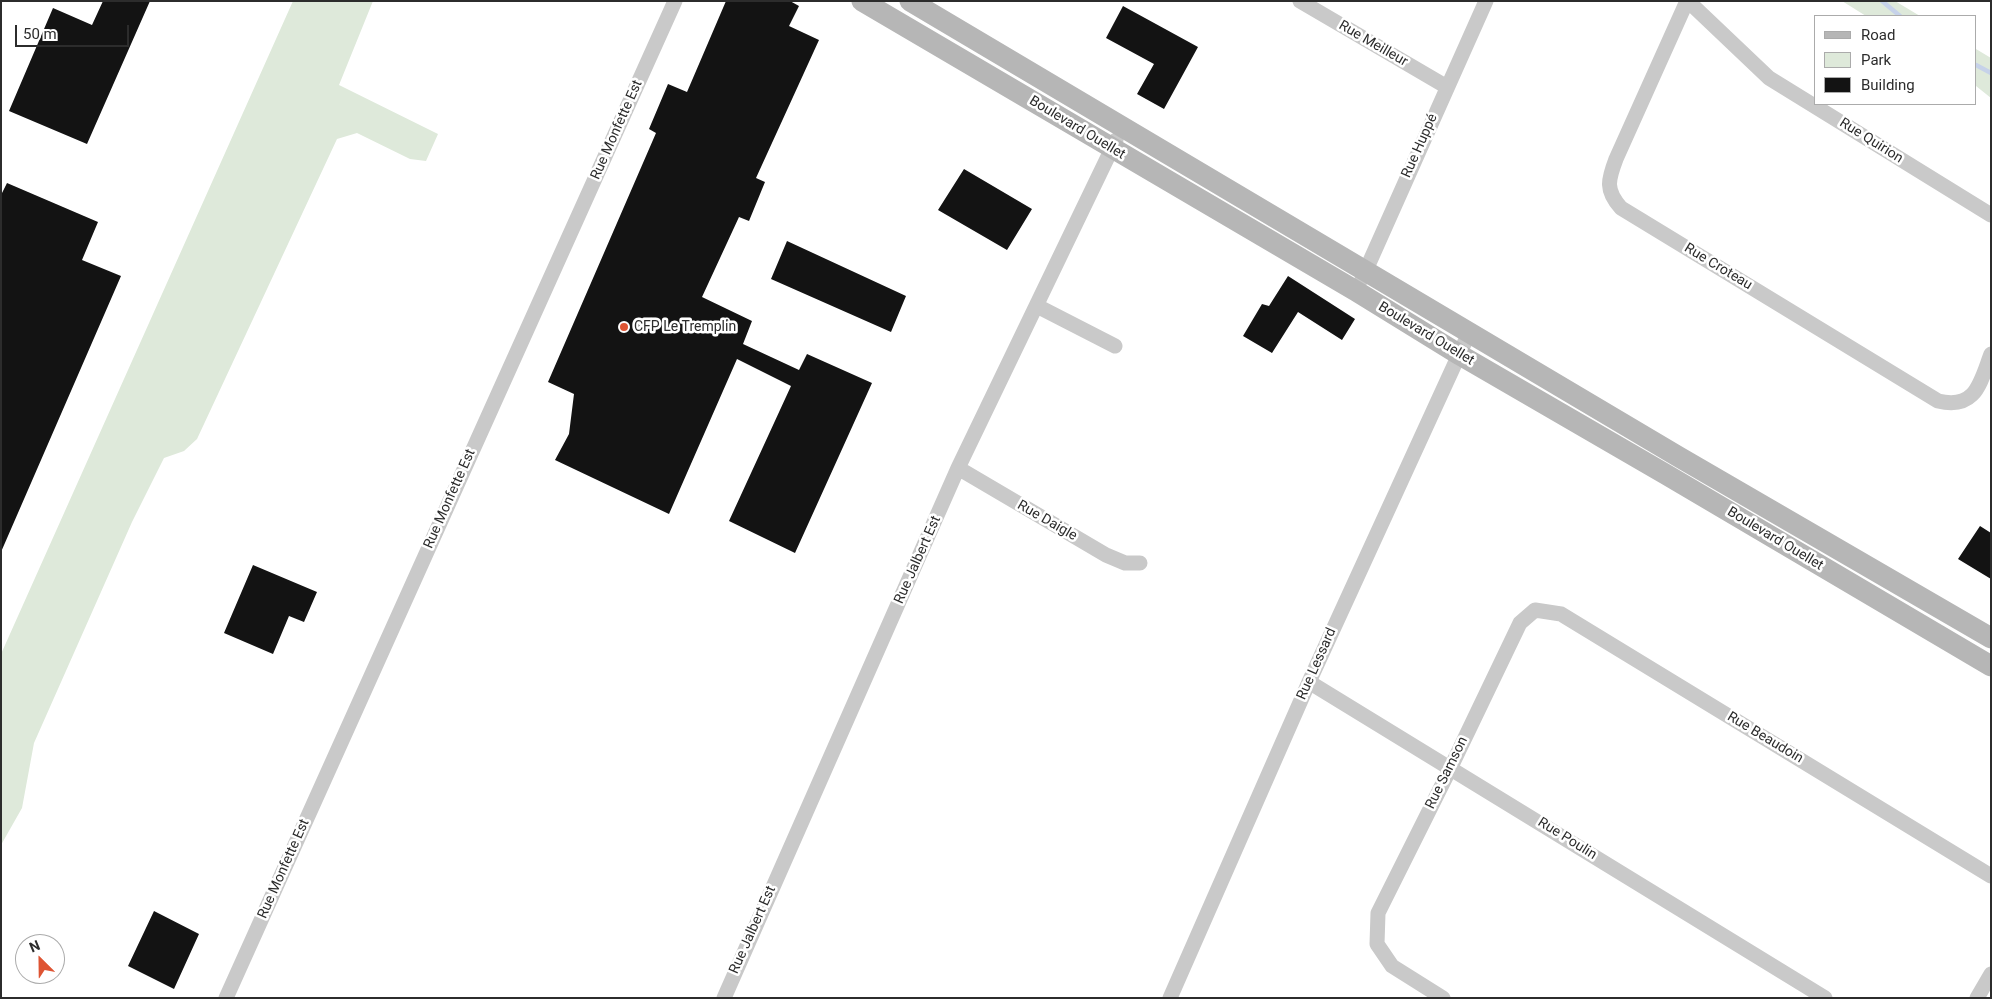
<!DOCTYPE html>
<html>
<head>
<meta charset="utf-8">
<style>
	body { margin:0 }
	#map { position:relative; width:1992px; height:999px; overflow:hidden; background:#fff; font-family:Roboto,sans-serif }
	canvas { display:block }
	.frame { position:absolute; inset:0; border:2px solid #2c2c2c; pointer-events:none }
	.legend { position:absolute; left:1814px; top:15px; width:162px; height:90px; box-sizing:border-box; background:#fff; border:1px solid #ababab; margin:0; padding:6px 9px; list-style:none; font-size:15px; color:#2c2c2c }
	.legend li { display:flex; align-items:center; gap:10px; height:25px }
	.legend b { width:25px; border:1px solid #ababab }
	.north { position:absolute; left:15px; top:934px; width:50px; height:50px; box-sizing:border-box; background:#fff; border:1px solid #ababab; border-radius:50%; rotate:337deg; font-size:14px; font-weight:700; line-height:20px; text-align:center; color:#2c2c2c }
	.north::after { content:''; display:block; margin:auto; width:18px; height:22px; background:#de5433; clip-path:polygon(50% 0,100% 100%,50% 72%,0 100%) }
	.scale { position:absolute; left:15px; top:25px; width:114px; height:22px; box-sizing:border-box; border:2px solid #2c2c2c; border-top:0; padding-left:6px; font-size:15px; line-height:18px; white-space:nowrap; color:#2c2c2c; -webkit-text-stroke:4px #fff; paint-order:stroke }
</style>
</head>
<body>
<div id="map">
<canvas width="1992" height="999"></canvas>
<div class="frame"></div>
<ul class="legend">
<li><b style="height:6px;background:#b6b6b6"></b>Road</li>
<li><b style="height:14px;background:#dee9da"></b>Park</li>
<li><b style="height:14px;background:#131313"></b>Building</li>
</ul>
<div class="north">N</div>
<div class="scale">50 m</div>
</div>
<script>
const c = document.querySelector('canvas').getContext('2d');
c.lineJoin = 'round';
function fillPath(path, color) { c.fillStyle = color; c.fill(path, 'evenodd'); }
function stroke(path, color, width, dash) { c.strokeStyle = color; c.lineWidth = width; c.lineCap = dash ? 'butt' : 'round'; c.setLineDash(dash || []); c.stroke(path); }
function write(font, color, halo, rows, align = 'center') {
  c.font = font + ' Roboto,sans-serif'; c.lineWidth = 5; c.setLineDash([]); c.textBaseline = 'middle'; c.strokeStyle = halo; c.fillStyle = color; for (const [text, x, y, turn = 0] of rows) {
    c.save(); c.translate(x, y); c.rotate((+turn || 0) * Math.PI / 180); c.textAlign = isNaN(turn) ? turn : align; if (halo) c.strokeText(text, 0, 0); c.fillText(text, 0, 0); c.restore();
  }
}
const green = new Path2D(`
	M293,1H373L339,85L438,134L426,161L410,159L357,133L337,139L197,439L184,451L164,458L132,522L34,743L22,808L1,845V654Z
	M1842,1H1895L1920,16H1866Z
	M1976,49L1991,58V98L1976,86Z`);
const stream = new Path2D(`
	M1882,1L1900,16
	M1976,65L1991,73`);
const building = new Path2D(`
	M103,1H150L87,144L9,111L53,8L92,25Z
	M726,1H790L799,6L789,26L819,40L756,178L765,182L749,221L739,217L702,297L752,321L743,344L799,370L807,354L872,383L795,553L729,521L791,386L737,359L669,514L555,460L569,434L574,394L548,382L656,133L649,129L668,84L687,92Z
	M1123,6L1198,47L1164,109L1137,94L1154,64L1106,38Z
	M964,169L1032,209L1007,250L938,210Z
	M7,183L98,222L82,260L121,276L1,552V195Z
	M787,241L906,296L891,332L771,279Z
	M1288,276L1355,319L1342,340L1298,312L1272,353L1243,336L1262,304L1269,306Z
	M1980,526L1991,533V579L1958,559Z
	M253,565L317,592L304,622L289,616L273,654L224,633Z
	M154,911L199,934L174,989L128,966Z`);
const street = new Path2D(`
	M1300,1L1447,87
	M1687,1L1616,159C1608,180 1605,190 1621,208L1938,401C1976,410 1980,383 1991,354
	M1688,1L1769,78L1991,215
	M1362,279L1486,1
	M1037,306L1115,346
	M958,468L1106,555L1125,563H1140
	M1309,682L1825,998
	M226,998L675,1
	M724,998L958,468L1116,140
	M1170,998L1309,682L1469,333
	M1443,998L1392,966L1377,944L1378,913L1451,767L1520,623L1535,610L1561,614L1991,876
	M1977,998L1991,974`);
const secondary = new Path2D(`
	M862,1L1356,291L1460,355L1667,475L1991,666
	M910,1L1679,457L1991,638`);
const markers = [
	[624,327,5,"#de5433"]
];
const streetNames = [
	["Rue Meilleur",1373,44,30],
	["Boulevard Ouellet",1077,128,31],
	["Rue Monfette Est",617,130,-66],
	["Rue Quirion",1871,141,32],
	["Rue Huppé",1420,146,-66],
	["Rue Croteau",1718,267,31],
	["Boulevard Ouellet",1426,334,31],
	["Rue Monfette Est",450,499,-66],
	["Rue Daigle",1047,521,30],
	["Boulevard Ouellet",1775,539,31],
	["Rue Jalbert Est",918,560,-66],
	["Rue Lessard",1317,664,-66],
	["Rue Beaudoin",1765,738,31],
	["Rue Samson",1447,773,-64],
	["Rue Poulin",1567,839,32],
	["Rue Monfette Est",284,869,-66],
	["Rue Jalbert Est",753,930,-66]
];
const poiNames = [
	["CFP Le Tremplin",634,327]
];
fillPath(green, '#dee9da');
stroke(stream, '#c6d2e9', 4.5);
fillPath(building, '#131313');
stroke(street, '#c9c9c9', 15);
stroke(secondary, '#b6b6b6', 21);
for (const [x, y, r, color] of markers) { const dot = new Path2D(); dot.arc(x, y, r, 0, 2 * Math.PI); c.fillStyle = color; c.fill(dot); stroke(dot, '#fff', 2); }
write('14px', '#2c2c2c', '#fff', streetNames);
write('14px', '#2c2c2c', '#fff', poiNames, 'left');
</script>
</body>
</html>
